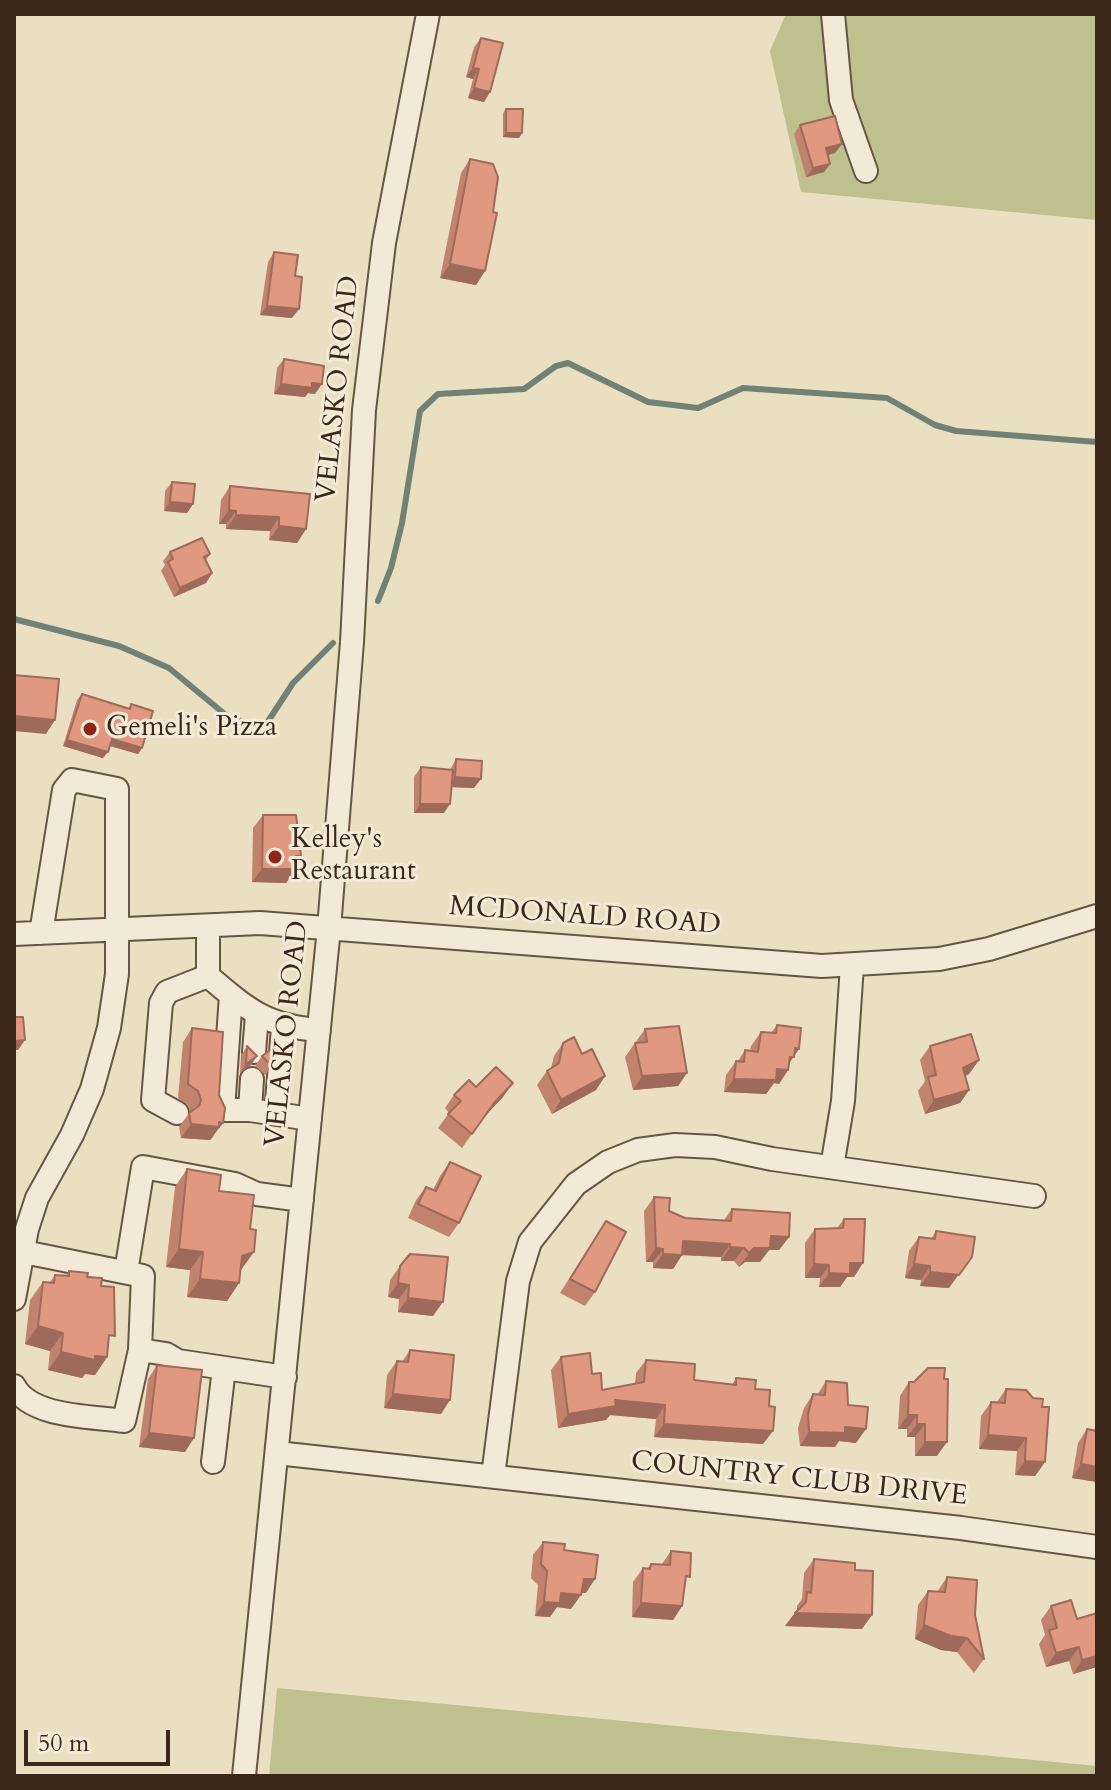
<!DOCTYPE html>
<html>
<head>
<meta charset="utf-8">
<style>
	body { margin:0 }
	#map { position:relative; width:1111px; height:1790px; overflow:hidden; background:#ebdfc1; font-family:Cardo,serif }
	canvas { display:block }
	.frame { position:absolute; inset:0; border:16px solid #3a2719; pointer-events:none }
	.scale { position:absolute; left:24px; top:1730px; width:146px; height:36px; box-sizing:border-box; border:4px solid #3a2719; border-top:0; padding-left:10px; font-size:24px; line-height:28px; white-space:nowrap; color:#3a2719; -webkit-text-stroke:6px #f2ead7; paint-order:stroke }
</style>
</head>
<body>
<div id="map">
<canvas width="1111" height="1790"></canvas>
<div class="frame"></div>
<div class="scale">50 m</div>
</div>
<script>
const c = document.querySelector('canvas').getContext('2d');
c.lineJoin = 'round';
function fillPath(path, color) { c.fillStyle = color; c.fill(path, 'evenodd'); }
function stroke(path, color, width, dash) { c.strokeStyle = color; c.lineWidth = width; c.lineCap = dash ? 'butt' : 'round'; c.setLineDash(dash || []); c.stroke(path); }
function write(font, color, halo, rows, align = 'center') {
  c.font = font + ' Cardo,serif'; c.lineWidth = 6; c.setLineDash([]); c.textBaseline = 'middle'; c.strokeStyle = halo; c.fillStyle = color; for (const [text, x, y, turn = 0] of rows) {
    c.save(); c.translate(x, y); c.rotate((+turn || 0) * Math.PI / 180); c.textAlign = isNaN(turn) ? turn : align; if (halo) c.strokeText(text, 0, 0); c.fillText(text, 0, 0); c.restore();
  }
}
const green = new Path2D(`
	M786,14H1097V220L801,192L770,51Z
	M277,1688L1097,1766V1776H269Z`);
const stream = new Path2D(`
	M378,601L391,568L402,523L420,411L438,394L524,389L556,366L568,363L648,402L698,408L743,388L887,398L935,425L956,431L1097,442
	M14,619L119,646L169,668L227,716L263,729L293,683L333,643`);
const minor = new Path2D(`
	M833,14L841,100L866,171
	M208,926V976C248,1010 266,1026 319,1030
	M14,934L260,923L822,966L939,959L989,949L1097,916
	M231,995L223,1110H250
	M254,1052L257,1015
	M252,1079L250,1110L310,1119
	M177,1113L153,1100L161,1003L167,992L208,976
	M276,1113L283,1028
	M832,1167L843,1101L852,965
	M14,1250L143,1276L140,1350
	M126,1272L143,1167L235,1184L257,1194L302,1200
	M14,1299L27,1229L37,1198L72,1135L92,1089L109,1028L117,974V789L72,780L64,790L41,933
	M14,1386C31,1418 92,1416 124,1421L140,1350L166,1354L178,1361L285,1377
	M277,1453L961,1528L1097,1547
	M213,1462L224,1368
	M493,1476L518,1281L530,1242L576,1184L608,1162L638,1150L675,1145L715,1147L772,1159L1034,1196
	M244,1776L329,928L352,642L364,410L384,243L428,14`);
const wall = new Path2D(`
	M481,38L490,92L484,102L468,98L473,79L466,77L474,47Z
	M506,109L522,133L519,138L503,137V113Z
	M800,125L842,144L835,153L828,155L830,164L824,172L806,177L794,134Z
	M470,159L493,212L485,271L476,285L440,278L461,173Z
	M274,252L292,318L260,315L268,262Z
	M284,359L315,394L308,393L305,397L274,394L277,368Z
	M172,482L193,504L187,513L164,511L165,491Z
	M230,486L306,529L297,543L269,540L270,531L226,529V524H219L221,500Z
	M170,552L210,554L206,560L212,573L206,583L174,597L161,571L165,565L163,561Z
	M82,694L128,709L131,704L142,748L138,754L110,746L103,758L63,746L77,700Z
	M456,759L474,788L451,787L444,813H414V777L421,767L450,770Z
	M263,815L301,856L296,863V869L286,883L252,882L253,828Z
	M777,1025L799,1049L789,1063L788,1070L779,1084L774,1083L766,1094L724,1092L726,1075L736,1061H738L745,1050L750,1051L751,1046L761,1032L771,1033Z
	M192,1028L214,1136L210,1140L181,1138L179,1127L190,1112L188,1105L178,1098L183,1042Z
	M645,1029L687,1073L678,1086L633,1090L625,1057Z
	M563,1043L582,1054L605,1076L596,1090L552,1114L537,1085L547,1071L551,1068L554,1056Z
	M247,1046L251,1065L240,1073L241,1056Z
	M930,1046L979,1060L969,1074L965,1076L969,1090L960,1103L925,1114L918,1091L925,1081L920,1060Z
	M262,1056L272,1066L265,1075L255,1066Z
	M476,1087L503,1097L484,1117L462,1148L438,1128L449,1113L445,1108L454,1095Z
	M450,1162L459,1223L449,1237L408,1218L416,1200L426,1187L433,1190L440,1176Z
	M187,1169L241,1270L239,1283L227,1301L187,1297L190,1270L166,1267L175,1187Z
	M654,1197L669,1211L685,1218L724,1220L732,1209L789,1237L779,1250H769L760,1262H745L739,1267L734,1261H721V1257L682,1255L673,1269L653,1268V1262H646L644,1211Z
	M844,1219L854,1277H847L840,1287H819L820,1278H805V1243L815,1229L837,1228Z
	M606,1221L595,1292L585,1306L560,1293Z
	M936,1231L949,1288L920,1286L921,1280L905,1278L909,1251L919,1237L931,1239Z
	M400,1266L433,1316L398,1312L399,1299L388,1297L390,1280Z
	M69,1271L87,1277L101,1286L108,1344L107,1357L95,1375L85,1374L82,1378L48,1370L50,1351L25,1344L30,1300L43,1282H50L55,1275L66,1276Z
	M410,1350L441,1414L384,1408L387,1375L397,1361L402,1362Z
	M561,1357L592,1374L602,1390L635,1384L636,1373L646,1360L694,1380L732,1385L736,1378L755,1389L763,1444L654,1437L656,1419L610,1415L606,1420L558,1428L551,1370Z
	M157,1365L185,1452L139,1447L148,1379Z
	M826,1381L848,1405L856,1443L839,1441L835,1447L800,1446L798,1428L804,1408L813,1394L817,1395Z
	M909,1382L937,1456H915V1437H907V1429H898L900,1396Z
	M1006,1389L1033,1398L1042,1407L1045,1462L1035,1476L1015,1475L1017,1451L979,1449L981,1416L991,1402L996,1403Z
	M1087,1429L1097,1482L1072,1478L1078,1443Z
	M543,1542L564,1550L586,1593H581L571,1609L557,1607L550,1617L535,1616L538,1585L531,1578L533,1555Z
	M671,1551L685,1584L682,1606L673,1620L632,1617L633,1582L643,1568L647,1569L651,1564H662Z
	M814,1559L855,1570L862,1629L785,1626L797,1610V1606L802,1599L804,1573Z
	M947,1577L975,1615L984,1659L974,1673L957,1652L941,1650L915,1639L918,1605L928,1591L937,1592Z
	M1051,1606L1097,1667L1073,1674L1069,1661L1046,1667L1039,1644L1045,1635L1041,1620Z`);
const shadedWall = new Path2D(`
	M473,68L479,69L473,79L466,77Z
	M474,88L490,92L484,102L468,98Z
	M506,133H522L519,138L503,137Z
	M842,144L835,153L820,157L826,148Z
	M830,164L824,172L806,177L813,168Z
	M450,264L485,271L476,285L440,278Z
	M267,306L299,309L292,318L260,315Z
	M312,383L322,384L315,394L308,393L305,397L274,394L281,384Z
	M170,502L193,504L187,513L164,511Z
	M229,510L236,511L226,524H219Z
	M236,515L279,517L270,531L226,529Z
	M279,526L306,529L297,543L269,540Z
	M212,573L206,583L174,597L180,588Z
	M14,716L55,720L46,734L14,731Z
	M112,739L142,748L138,754L107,745Z
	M67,740L108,752L103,758L63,746Z
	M455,777L481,779L474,788L449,787Z
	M420,804H450L444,813H414Z
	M296,856H301L291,869H296L286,883L252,882L262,869Z
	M25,1040L18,1050H14V1041Z
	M795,1048L799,1049L785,1069L788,1070L779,1084L774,1083L766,1094L724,1092L734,1079L777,1069Z
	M257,1056L251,1065L240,1073L246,1064Z
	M979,1060L969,1074L953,1082L963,1068Z
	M687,1073L678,1086L633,1090L642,1076Z
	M605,1076L596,1090L552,1114L561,1100Z
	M513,1083L503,1097L484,1117L494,1103Z
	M969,1090L960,1103L925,1114L934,1100Z
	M219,1122L223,1123L210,1140L181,1138L191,1124Z
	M771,1236L789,1237L779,1250H769L760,1262H745L739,1267L749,1253Z
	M683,1241L730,1244L721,1257L682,1255L673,1269L653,1268L663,1254Z
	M730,1247L744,1248L734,1261H721Z
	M656,1248L663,1249L653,1262H646Z
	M179,1249L203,1252L190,1270L166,1267Z
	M254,1252L241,1270L230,1274L242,1256Z
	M850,1263H863L854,1277H847L840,1287H819L829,1273Z
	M814,1264L829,1265L820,1278H805Z
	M914,1264L930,1266L921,1280L905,1278Z
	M962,1270L949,1288L920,1286L930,1272Z
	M200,1279L239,1283L227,1301L187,1297Z
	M398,1283L409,1285L399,1299L388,1297Z
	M408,1298L443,1302L433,1316L398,1312Z
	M38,1326L63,1333L50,1351L25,1344Z
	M61,1352L95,1356L107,1357L95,1375L85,1374L82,1378L48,1370Z
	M393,1394L450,1400L441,1414L384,1408Z
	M615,1400L665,1405L656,1419L610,1415L606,1420L558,1428L568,1414Z
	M908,1415H917L907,1429H898Z
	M664,1424L773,1431L763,1444L654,1437Z
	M917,1424H925L915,1437H907Z
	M845,1427L866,1429L856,1443L839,1441L835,1447L800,1446L809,1432Z
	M149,1433L194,1438L185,1452L139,1447Z
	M988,1435L1026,1438L1017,1451L979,1449Z
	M925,1442H947L937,1456H915Z
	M1025,1461L1045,1462L1035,1476L1015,1475Z
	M1081,1464L1097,1467V1482L1072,1478Z
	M584,1579H595L586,1593H574Z
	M561,1593L581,1595L571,1609L557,1607L550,1617L535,1616L544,1602Z
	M641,1603L682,1606L673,1620L632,1617Z
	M795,1613L872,1615L862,1629L785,1626Z
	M924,1625L967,1638L957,1652L941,1650L915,1639Z
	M1079,1647L1069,1661L1046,1667L1056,1653Z
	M1097,1656V1667L1073,1674L1082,1660Z`);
const building = new Path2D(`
	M481,38L503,43L490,92L474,88L479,69L473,68Z
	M506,109H523L522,133H506Z
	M835,116L842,144L826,148L830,164L813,168L800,125Z
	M470,159L493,164L498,177L493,212L497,213L485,271L450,264Z
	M274,252L298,255L295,276L302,277L299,309L267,306Z
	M284,359L324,366L322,384L312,383V388L281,384Z
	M172,482L195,484L193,504L170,502Z
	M230,486L310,494L306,529L279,526V517L236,515V511L229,510Z
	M202,538L210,554L204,557L212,573L180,588L168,562L173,559L170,552Z
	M14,675L59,679L55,720L14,716Z
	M82,694L130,709L131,704L153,711L142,748L112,739L108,752L67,740Z
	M456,759L482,761L481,779L455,777Z
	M421,767L453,770L450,804H420Z
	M263,815H296L301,856H296V869H262Z
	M14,1017H23L25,1040L14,1041Z
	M777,1025L801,1028L799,1049L795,1048L794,1057H790L788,1070L777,1069L776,1080L734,1079L736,1061L744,1062L745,1050L758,1052L761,1032L776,1033Z
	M679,1026L687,1073L642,1076L635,1043L647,1042L645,1029Z
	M192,1028L223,1032L219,1095L225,1108L223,1123L219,1122V1127L191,1124L189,1113L199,1106L201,1100L198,1091L188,1084Z
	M971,1034L979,1060L963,1068L969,1090L934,1100L928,1077L936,1075L930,1046Z
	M574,1037L582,1054L592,1049L605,1076L561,1100L547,1071L559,1063L563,1043Z
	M247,1046L257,1056L246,1064Z
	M273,1048L272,1066L262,1056Z
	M496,1067L513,1083L494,1103L472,1134L448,1114L461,1101L454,1095L469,1080L476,1087Z
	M450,1162L481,1176L459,1223L418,1204L426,1187L436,1191Z
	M187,1169L221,1175L219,1191L254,1195L250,1229L256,1230L254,1252L242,1256L239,1283L200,1279L203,1252L179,1249Z
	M654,1197L670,1198L669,1211L685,1218L731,1221L732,1209L790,1213L789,1237L771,1236L770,1248H754L749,1253L744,1248L730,1247V1244L683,1241L682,1255L663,1254V1249L656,1248Z
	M844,1219H865L863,1263H850V1274L829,1273V1265L814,1264L815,1229L843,1228Z
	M606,1221L626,1232L595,1292L570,1279Z
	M936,1231L975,1237L972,1257L959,1275L930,1272V1266L914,1264L919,1237L935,1239Z
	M410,1254L448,1257L443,1302L408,1298L409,1285L398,1283L400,1266Z
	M69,1271L88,1273L87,1277L102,1278L101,1286L114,1287L115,1336L109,1335L107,1357L95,1356V1360L61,1352L63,1333L38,1326L43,1282L54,1283L55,1275L69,1276Z
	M410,1350L454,1355L450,1400L393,1394L397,1361L408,1362Z
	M590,1353L592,1374L601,1373L602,1390L644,1382L646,1360L695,1364L694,1380L736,1385V1378L756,1380L755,1389L770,1390L769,1406L775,1407L773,1431L664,1424L665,1405L615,1400L616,1406L568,1414L561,1357Z
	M157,1365L202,1370L194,1438L149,1433Z
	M928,1368H945L944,1379H948L947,1442H925V1424H917V1415H908L909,1382H914Z
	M826,1381L847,1383L848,1405L868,1407L866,1429L845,1427V1433L809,1432L808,1414L813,1394L825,1395Z
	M1006,1389L1026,1390L1033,1398L1043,1399L1042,1407H1049L1045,1462L1025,1461L1026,1438L988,1435L991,1402L1005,1403Z
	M1087,1429L1097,1431V1467L1081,1464Z
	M543,1542L565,1544L564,1550L598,1555L595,1579H584L581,1595L561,1593L560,1603L544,1602L547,1571L541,1564Z
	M671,1551L691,1553L690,1577L686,1576L682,1606L641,1603L643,1568L650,1569L651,1564L670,1565Z
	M814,1559L855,1563V1570L873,1571L872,1615L795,1613L806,1602L807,1592L811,1593Z
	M947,1577L977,1580L975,1615L984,1659L967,1638L951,1636L924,1625L928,1591L945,1592Z
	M1071,1600L1077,1619L1097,1613V1656L1082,1660L1079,1647L1056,1653L1049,1630L1057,1628L1051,1606Z`);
const markers = [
	[90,729,8,"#8f2418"],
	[275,857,8,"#8f2418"]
];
const streetNames = [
	["VELASKO ROAD",339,389,-84],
	["MCDONALD ROAD",585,917,4],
	["VELASKO ROAD",288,1034,-84],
	["COUNTRY CLUB DRIVE",799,1480,6]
];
const poiNames = [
	["Gemeli's Pizza",106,729],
	["Kelley's",291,841],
	["Restaurant",291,873]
];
fillPath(green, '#bec08e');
stroke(stream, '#728175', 6);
stroke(minor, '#665543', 26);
stroke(minor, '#f2ead7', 22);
fillPath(wall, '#c2836e');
fillPath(shadedWall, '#9e6a5a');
fillPath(building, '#e19880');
stroke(building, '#9e6a5a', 2);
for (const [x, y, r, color] of markers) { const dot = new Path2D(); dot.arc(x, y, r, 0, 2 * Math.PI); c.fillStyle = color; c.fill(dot); stroke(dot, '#f2ead7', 3); }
write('28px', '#3a2719', '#f2ead7', streetNames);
write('28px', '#3a2719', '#f2ead7', poiNames, 'left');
</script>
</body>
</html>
